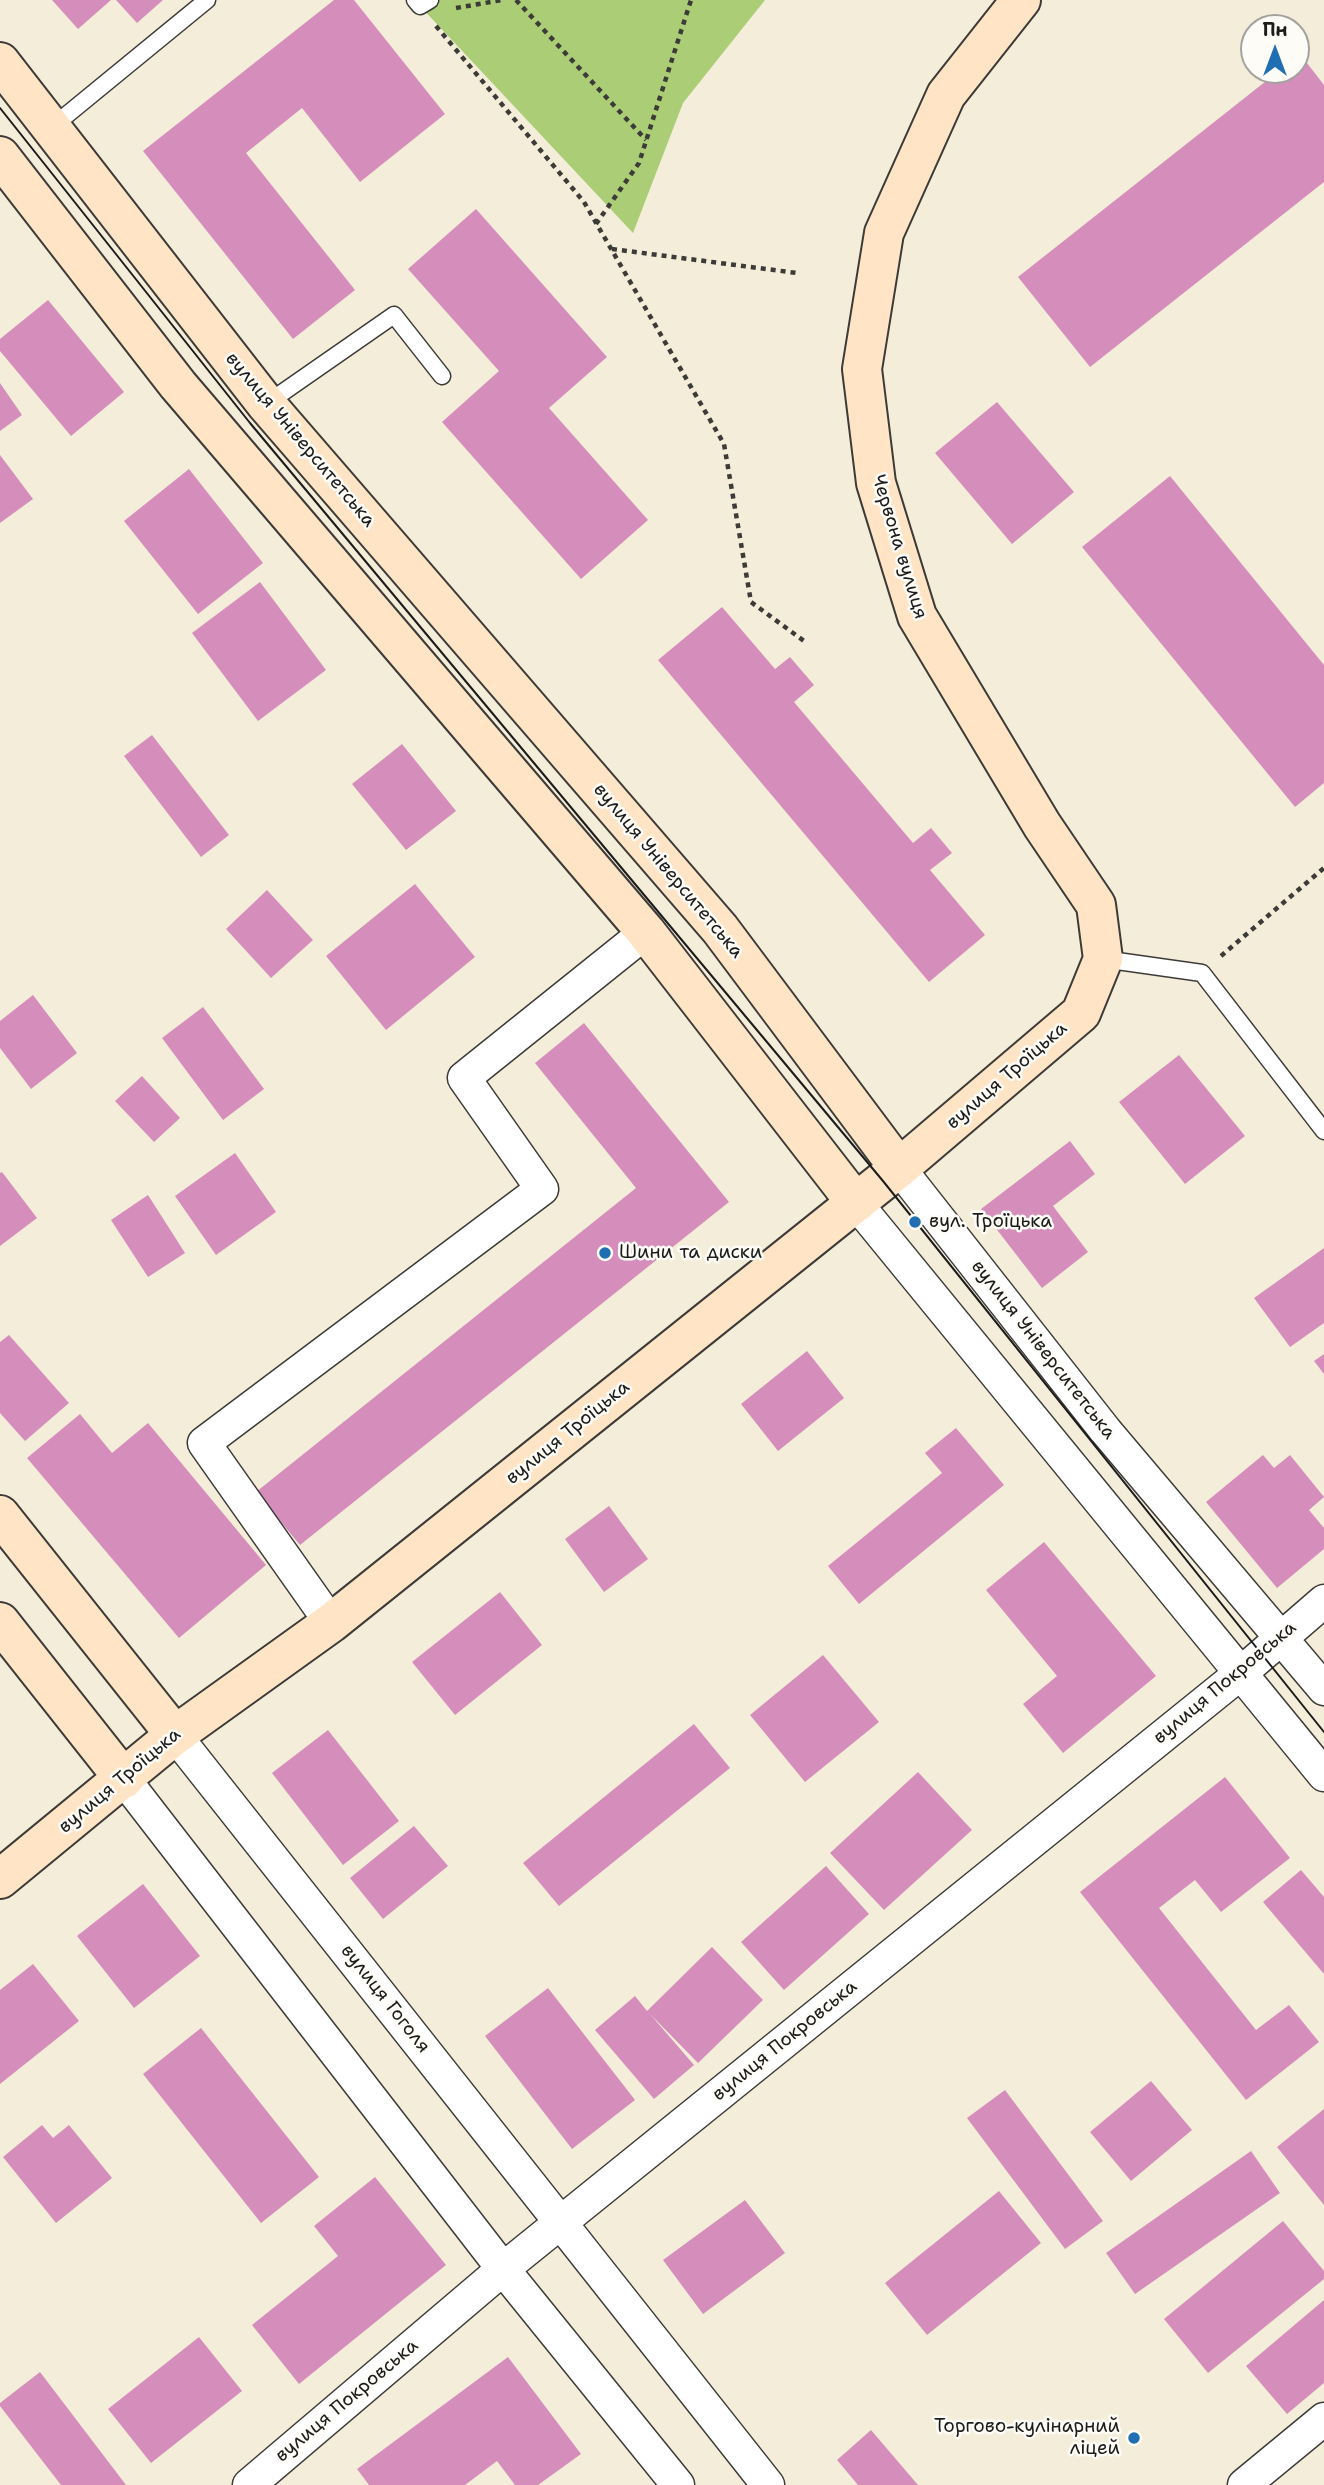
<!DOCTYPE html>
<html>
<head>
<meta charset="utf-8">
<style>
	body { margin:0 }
	#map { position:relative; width:1324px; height:2485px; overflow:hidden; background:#f4edd9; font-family:"Shantell Sans",sans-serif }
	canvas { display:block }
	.north { position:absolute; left:1240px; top:14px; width:70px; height:70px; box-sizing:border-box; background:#fdfcf7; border:2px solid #a3a29f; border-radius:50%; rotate:0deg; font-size:19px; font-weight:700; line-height:28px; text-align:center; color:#1c1c1c }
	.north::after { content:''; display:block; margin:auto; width:24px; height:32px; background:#1f6fb2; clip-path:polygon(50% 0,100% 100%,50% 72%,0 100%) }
</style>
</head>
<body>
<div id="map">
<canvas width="1324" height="2485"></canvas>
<div class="north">Пн</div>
</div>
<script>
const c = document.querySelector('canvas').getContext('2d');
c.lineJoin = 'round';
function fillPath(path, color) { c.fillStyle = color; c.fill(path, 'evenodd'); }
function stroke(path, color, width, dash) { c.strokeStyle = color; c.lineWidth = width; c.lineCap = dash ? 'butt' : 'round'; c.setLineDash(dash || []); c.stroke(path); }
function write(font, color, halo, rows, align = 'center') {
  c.font = font + ' "Shantell Sans",sans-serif'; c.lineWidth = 5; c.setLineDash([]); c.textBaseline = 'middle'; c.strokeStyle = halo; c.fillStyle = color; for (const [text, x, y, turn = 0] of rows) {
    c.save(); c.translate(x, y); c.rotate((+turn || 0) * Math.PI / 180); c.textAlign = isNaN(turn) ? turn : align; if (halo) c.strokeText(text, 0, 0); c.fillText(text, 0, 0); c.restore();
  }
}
const green = new Path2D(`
	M428,0H765L683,103L633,233L420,6Z`);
const building = new Path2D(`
	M52,0H111L78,29Z
	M116,0H163L137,23Z
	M334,0H354L445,114L360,182L302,108L246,153L355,290L293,339L143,151Z
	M1300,54L1324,85V182L1090,367L1018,277L1280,70H1296V57Z
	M476,209L607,357L549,408L648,520L581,579L442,422L499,371L408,269Z
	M48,300L124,392L71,436L0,351V339Z
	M0,383L22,415L0,431Z
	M997,402L1074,492L1012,544L935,453Z
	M0,455L33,499L0,523Z
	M189,469L263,563L198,614L124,521Z
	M1170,476L1324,665V783L1295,807L1082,547Z
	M260,582L326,670L258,721L192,633Z
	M722,607L775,669L790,657L814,685L794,702L913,843L931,828L952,853L930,870L985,935L929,982L658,660Z
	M152,735L229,835L201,857L124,756Z
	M402,744L456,811L406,850L352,784Z
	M415,884L475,957L386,1030L326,956Z
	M267,890L313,940L271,978L226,929Z
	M33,995L77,1053L31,1089L0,1048V1021Z
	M203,1007L264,1089L223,1120L162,1038Z
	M584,1023L729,1202L300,1545L256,1492L636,1188L535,1063Z
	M1179,1055L1245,1136L1185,1184L1119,1102Z
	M142,1076L180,1118L154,1142L115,1101Z
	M1070,1141L1095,1174L1053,1206L1088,1252L1042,1288L981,1209Z
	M235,1153L276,1212L216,1255L175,1196Z
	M2,1172L37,1218L0,1246V1173Z
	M148,1195L185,1253L148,1277L111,1220Z
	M1324,1248V1323L1290,1347L1254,1298Z
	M9,1335L69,1403L25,1441L0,1413V1342Z
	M807,1351L844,1398L778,1451L741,1404Z
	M1324,1354V1374L1314,1361Z
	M80,1414L112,1453L148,1423L266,1565L179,1638L27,1458Z
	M956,1428L1004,1485L859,1604L828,1566L942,1473L925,1453Z
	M1263,1455L1274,1468L1290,1455L1324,1497L1309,1510L1324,1528V1549L1277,1588L1206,1502Z
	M609,1506L648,1559L604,1592L565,1539Z
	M1044,1542L1156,1676L1063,1753L1023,1704L1057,1676L986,1590Z
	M500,1592L542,1645L455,1715L412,1662Z
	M823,1655L879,1722L805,1782L750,1715Z
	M694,1724L730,1768L559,1906L523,1863Z
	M328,1730L399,1821L343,1865L272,1773Z
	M918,1772L972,1830L884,1910L830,1853Z
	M1225,1777L1290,1858L1221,1912L1195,1880L1159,1908L1256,2030L1289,2005L1319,2042L1246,2100L1080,1892Z
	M414,1826L448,1866L383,1919L350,1878Z
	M826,1866L869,1914L784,1990L741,1942Z
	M1301,1870L1324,1897V1974L1263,1902Z
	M143,1884L200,1956L134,2008L77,1936Z
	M712,1947L763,2000L698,2063L650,2014L694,2065L654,2099L595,2030L635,1996L647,2011Z
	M33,1964L79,2021L0,2084V1990Z
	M548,1988L635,2100L572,2149L485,2036Z
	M201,2028L319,2177L261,2223L143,2074Z
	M1151,2081L1192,2130L1131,2181L1090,2132Z
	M1005,2090L1103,2221L1065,2249L967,2118Z
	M1324,2109V2205L1277,2147Z
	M42,2125L53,2138L69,2125L112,2178L56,2223L3,2157Z
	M1251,2151L1280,2193L1135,2294L1106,2253Z
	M375,2177L446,2265L299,2384L252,2325L338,2256L314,2226Z
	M999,2191L1041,2243L927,2335L885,2283Z
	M745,2200L785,2253L703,2314L663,2260Z
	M1283,2221L1324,2271V2279L1208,2373L1164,2319Z
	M1324,2300V2383L1287,2414L1246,2366Z
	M199,2337L242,2391L151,2463L108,2409Z
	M508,2357L581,2454L538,2485H515L497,2461L465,2485H369L357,2469Z
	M40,2372L126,2485H61L0,2406V2403Z
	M871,2430L918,2485H858L837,2460Z`);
const path = new Path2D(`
	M516,0L646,140
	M456,8L502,0
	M436,26L584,202L724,444L751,602L804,641
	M596,224L639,163L691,0
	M612,249L797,273
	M1221,956L1324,868`);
const lane = new Path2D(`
	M415,0L420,6L430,0
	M52,127L207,0
	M266,404L394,315L442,376
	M1103,959L1202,973L1324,1131`);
const street = new Path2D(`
	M899,1168L1105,1430L1324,1689
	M856,1203L1324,1775
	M331,1623L204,1443L542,1189L464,1078L646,932
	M175,1735L768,2485
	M124,1779L503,2269L678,2485
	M249,2485L503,2269L1241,1673L1324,1601
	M1244,2485L1324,2419`);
const secondary = new Path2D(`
	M0,62L266,404L720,929L899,1168
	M0,156L178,385L646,932L856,1203
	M0,1515L175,1735
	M0,1622L124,1779
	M0,1879L175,1735L331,1623L899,1168L1081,1013L1103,959L1096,905L1042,825L917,616L876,483L862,369L884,233L946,95L1021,0`);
const tram = new Path2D(`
	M0,108L250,423L883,1181L1324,1732`);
const markers = [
	[915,1222,7,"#1f6fb2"],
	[605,1253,7,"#1f6fb2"],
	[1134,2438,7,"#1f6fb2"]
];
const streetNames = [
	["вулиця Університетська",300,440,50],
	["Червона вулиця",899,547,73],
	["вулиця Університетська",668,871,50],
	["вулиця Троїцька",1007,1076,-41],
	["вулиця Університетська",1043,1350,52],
	["вулиця Троїцька",568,1433,-39],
	["вулиця Покровська",1225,1683,-40],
	["вулиця Троїцька",120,1781,-40],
	["вулиця Гоголя",385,1999,52],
	["вулиця Покровська",785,2041,-39],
	["вулиця Покровська",347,2401,-40]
];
const poiNames = [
	["вул. Троїцька",929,1222],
	["Шини та диски",619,1253],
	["Торгово-кулінарний",1120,2427,"right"],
	["ліцей",1120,2449,"right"]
];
fillPath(green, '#abcd75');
fillPath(building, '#d58ebb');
stroke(lane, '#3c3b38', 19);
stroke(street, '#3c3b38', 35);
stroke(secondary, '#3c3b38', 42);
stroke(path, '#3c3b38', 4.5, [5, 5]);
stroke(lane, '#fff', 16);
stroke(street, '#fff', 32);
stroke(secondary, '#ffe4c6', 38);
stroke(tram, '#1c1c1c', 2);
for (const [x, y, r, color] of markers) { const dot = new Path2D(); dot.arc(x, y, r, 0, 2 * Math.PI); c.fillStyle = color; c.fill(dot); stroke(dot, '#fdfcf7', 2.5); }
write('19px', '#1c1c1c', '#fdfcf7', streetNames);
write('19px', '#1c1c1c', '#fdfcf7', poiNames, 'left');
</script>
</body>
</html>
